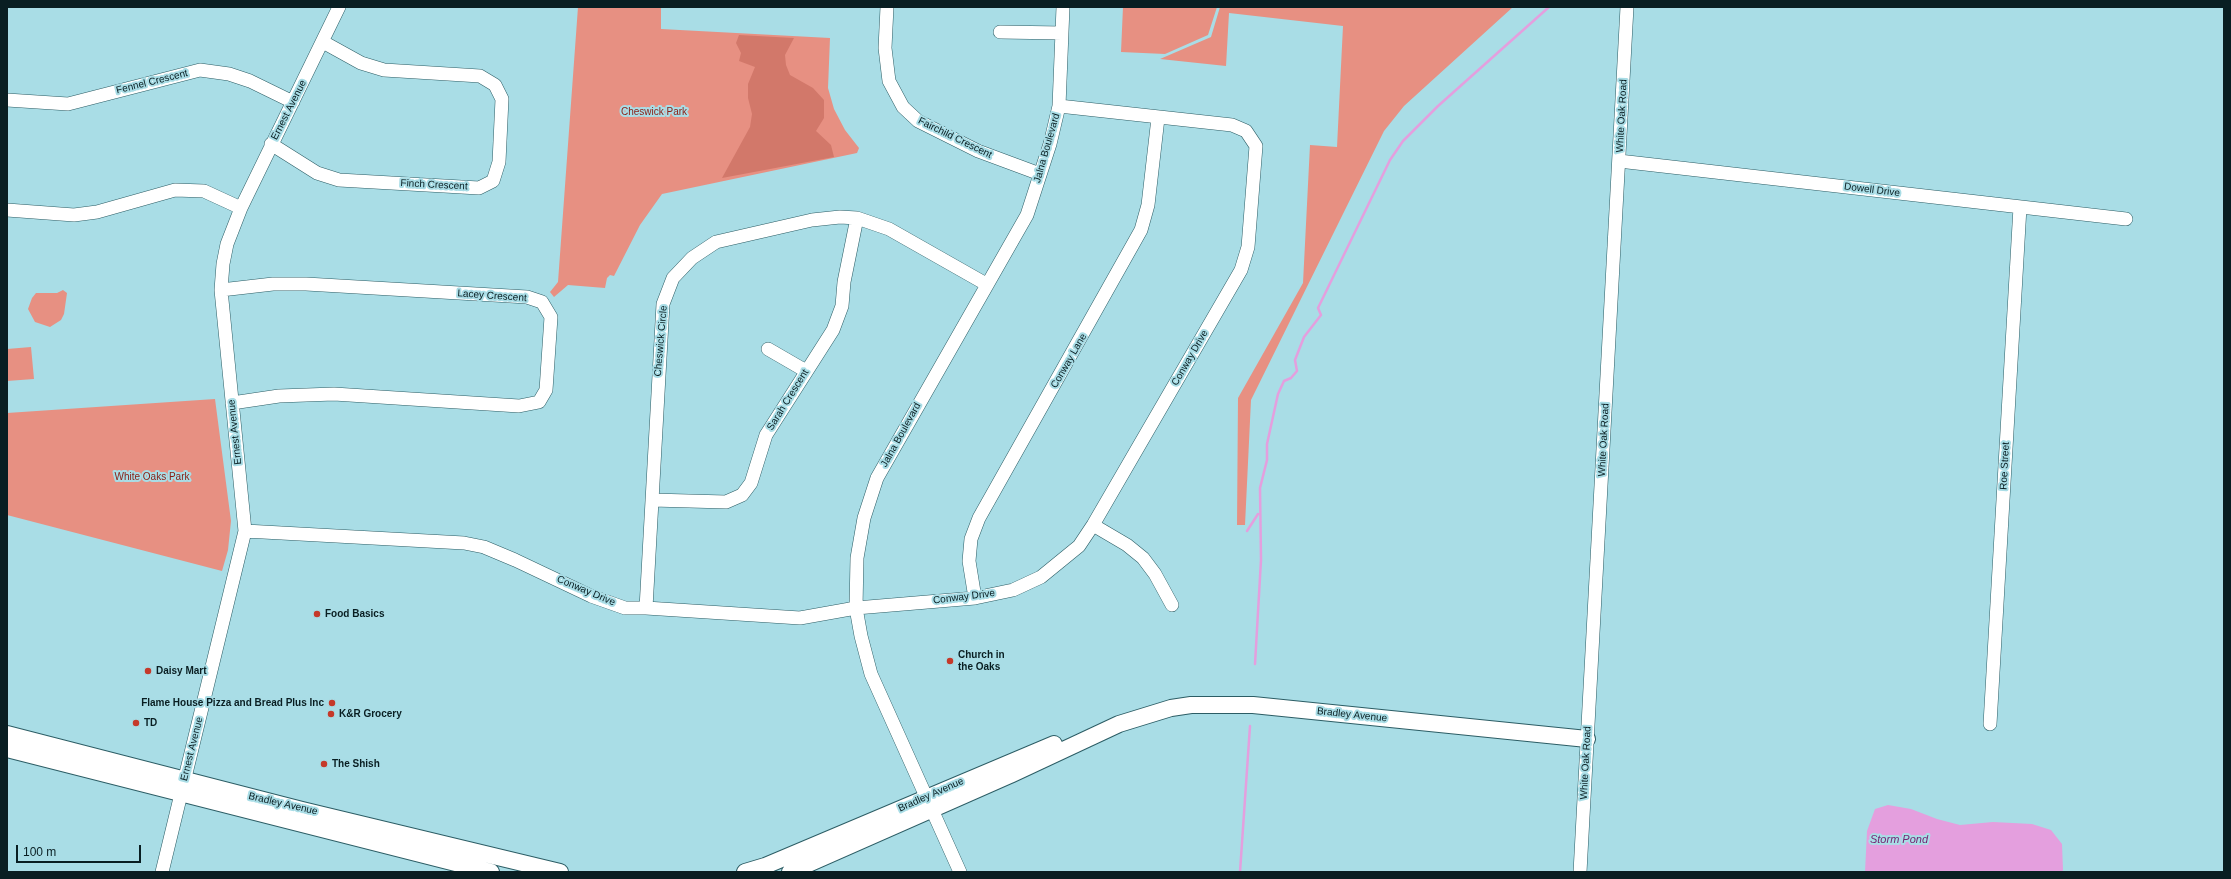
<!DOCTYPE html>
<html>
<head>
<meta charset="utf-8">
<style>
  body { margin:0 }
  #map { position:relative; width:2231px; height:879px; overflow:hidden; background:#a9dde6; font-family:Arial,sans-serif }
  canvas { display:block }
  .frame { position:absolute; inset:0; border:8px solid #091e22; pointer-events:none }
  .scale { position:absolute; left:16px; top:845px; width:125px; height:18px; box-sizing:border-box; border:2px solid #091e22; border-top:0; padding-left:5px; font-size:12px; line-height:14px; white-space:nowrap; color:#091e22; -webkit-text-stroke:3px #a9dde6; paint-order:stroke }
</style>
</head>
<body>
<div id="map">
<canvas width="2231" height="879"></canvas>
<div class="frame"></div>
<div class="scale">100 m</div>
</div>
<script>
const c = document.querySelector('canvas').getContext('2d');
c.lineJoin = 'round';
function fill(path, color) {
  c.fillStyle = color;
  c.fill(path, 'evenodd');
}
function toPath(rows) {
  const path = new Path2D();
  for (const r of rows) {
    path.moveTo(r[0], r[1]);
    for (let i = 2; i < r.length; i += 2) path.lineTo(r[i], r[i + 1]);
  }
  return path;
}
function stroke(path, color, width, dash) {
  c.strokeStyle = color;
  c.lineWidth = width;
  c.lineCap = dash ? 'butt' : 'round';
  c.setLineDash(dash || []);
  c.stroke(path);
}
function label(font, color, halo, rows, align = 'center') {
  c.font = font + ' Arial,sans-serif';
  c.lineWidth = 4;
  c.setLineDash([]);
  c.textBaseline = 'middle';
  c.strokeStyle = halo;
  c.fillStyle = color;
  for (const [text, x, y, turn = 0] of rows) {
    c.save();
    c.translate(x, y);
    c.rotate((+turn || 0) * Math.PI / 180);
    c.textAlign = isNaN(turn) ? turn : align;
    if (halo) c.strokeText(text, 0, 0);
    c.fillText(text, 0, 0);
    c.restore();
  }
}
fill(toPath([
  [578,7,661,7,661,29,830,38,828,88,834,109,845,130,859,148,857,153,662,194,640,225,614,276,610,275,607,278,605,288,568,285,554,297,550,292,558,282],
  [1123,7,1217,7,1208,35,1165,54,1121,52],
  [1220,7,1513,7,1404,106,1384,131,1251,400,1245,525,1237,525,1238,398,1303,283,1310,145,1337,147,1343,26,1229,13,1226,66,1160,59,1211,37],
  [63,290,67,293,64,314,61,320,50,327,35,322,28,309,32,298,36,293,57,293],
  [31,347,34,379,7,381,7,349],
  [215,399,231,521,228,550,222,571,7,515,7,413]
]), '#e79082');
fill(toPath([
  [739,35,794,38,785,55,786,65,790,75,813,88,824,100,824,118,816,131,831,145,834,157,722,178,750,127,752,114,748,98,748,84,755,67,739,61,741,53,736,43]
]), '#d2786a');
fill(toPath([
  [1888,805,1911,809,1937,819,1960,825,1993,822,2032,824,2051,830,2062,844,2063,870,2062,872,1865,872,1867,831,1875,809]
]), '#e49fde');
stroke(toPath([
  [1247,531,1258,514],
  [1255,664,1261,560,1260,488,1267,460,1267,444,1278,394,1284,381,1291,378,1297,371,1295,360,1304,337,1321,315,1318,308,1390,160,1403,141,1438,106,1549,7],
  [1240,872,1250,726]
]), '#e49fde', 2.5);
const minor = toPath([
  [887,7,885,48,889,81,903,107,918,121,978,151,1040,174],
  [1000,32,1062,33],
  [7,100,68,104,200,70,229,74,250,81,293,102],
  [271,144,317,173,339,180,479,188,493,181,499,162,502,99,495,85,480,76,384,70,361,63,323,42],
  [1619,161,2126,219],
  [7,210,74,215,97,212,175,190,204,191,241,208],
  [221,290,273,284,306,284,527,297,542,302,551,317,546,390,539,402,519,406,334,394,279,396,232,403],
  [768,349,806,371],
  [652,500,726,502,742,495,751,483,766,435,833,330,842,306,844,282,857,218],
  [1093,525,1127,545,1143,558,1155,574,1172,605],
  [245,531,464,543,484,547,515,560,591,596,625,608,646,608,800,618,856,608,975,598,1013,590,1041,577,1079,546,1093,525,1241,270,1248,247,1256,146,1246,131,1232,125,1059,106],
  [975,598,969,561,971,539,979,518,1141,230,1148,205,1158,118],
  [646,608,663,304,673,278,692,258,716,242,812,220,840,217,857,218,889,229,986,284],
  [1990,724,2020,207],
  [162,872,245,531,221,290,223,264,227,244,241,208,339,7],
  [960,872,871,674,861,636,856,608,857,558,864,518,877,478,1027,215,1050,144,1059,106,1063,7],
  [1580,872,1627,7]
]);
const major = toPath([
  [7,734,302,810,560,872],
  [7,749,491,872],
  [745,872,765,866,1054,744],
  [790,872,1010,775,1119,724,1171,708,1191,705,1253,705,1587,739]
]);
stroke(minor, '#2c5d65', 14);
stroke(major, '#2c5d65', 18);
stroke(minor, '#fff', 13);
stroke(major, '#fff', 16);
for (const [x, y, r, color] of [
  [317,614,4,"#c5392a"],
  [950,661,4,"#c5392a"],
  [148,671,4,"#c5392a"],
  [332,703,4,"#c5392a"],
  [331,714,4,"#c5392a"],
  [136,723,4,"#c5392a"],
  [324,764,4,"#c5392a"]
]) {
  const dot = new Path2D();
  dot.arc(x, y, r, 0, 2 * Math.PI);
  c.fillStyle = color;
  c.fill(dot);
  stroke(dot, '#a9dde6', 1.5);
}
label('10px', '#091e22', '#a9dde6', [
  ["Fennel Crescent",152,82,-14],
  ["Ernest Avenue",289,110,-63],
  ["White Oak Road",1622,116,-87],
  ["Fairchild Crescent",955,138,26],
  ["Jalna Boulevard",1047,148,-74],
  ["Finch Crescent",434,185,3],
  ["Dowell Drive",1872,190,7],
  ["Lacey Crescent",492,296,4],
  ["Cheswick Circle",661,341,-85],
  ["Conway Drive",1190,358,-60],
  ["Conway Lane",1069,361,-60],
  ["Sarah Crescent",788,400,-58],
  ["Ernest Avenue",235,432,-96],
  ["Jalna Boulevard",901,435,-61],
  ["White Oak Road",1604,440,-87],
  ["Roe Street",2005,466,-87],
  ["Conway Drive",586,591,23],
  ["Conway Drive",964,597,-7],
  ["Bradley Avenue",1352,715,6],
  ["Ernest Avenue",192,749,-76],
  ["White Oak Road",1586,763,-87],
  ["Bradley Avenue",931,795,-24],
  ["Bradley Avenue",283,804,13]
]);
label('10px', '#891c12', '#a9dde6', [
  ["Cheswick Park",654,112],
  ["White Oaks Park",152,477]
]);
label('bold 10px', '#091e22', '#a9dde6', [
  ["Food Basics",325,614],
  ["Church in",958,655],
  ["the Oaks",958,667],
  ["Daisy Mart",156,671],
  ["Flame House Pizza and Bread Plus Inc",324,703,"right"],
  ["K&R Grocery",339,714],
  ["TD",144,723],
  ["The Shish",332,764]
], 'left');
label('italic 11px', '#752572', '#a9dde6', [
  ["Storm Pond",1899,840]
]);
</script>
</body>
</html>
